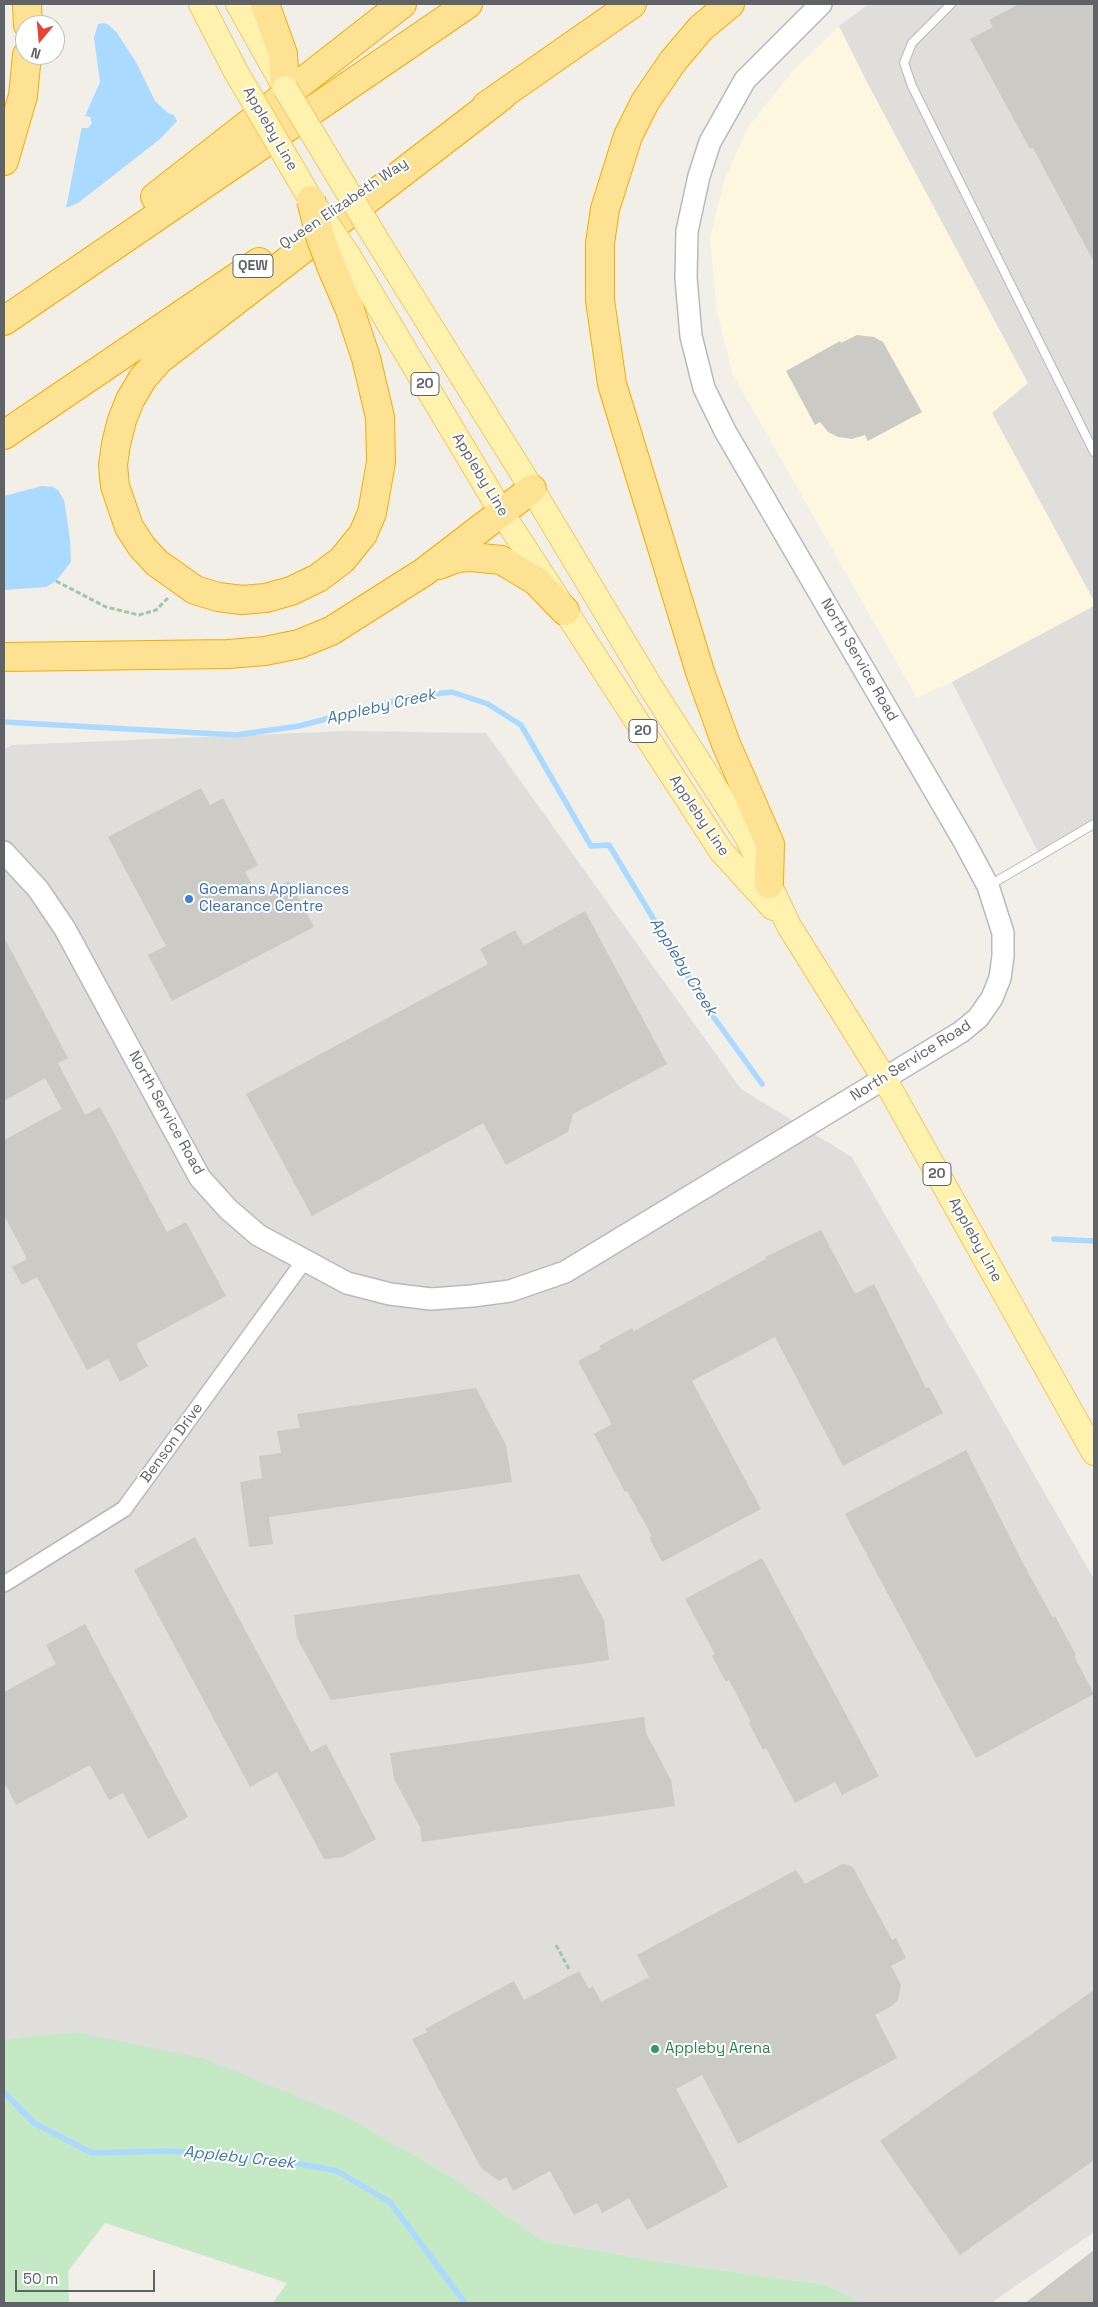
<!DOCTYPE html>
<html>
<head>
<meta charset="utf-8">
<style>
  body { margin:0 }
  #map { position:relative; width:1098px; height:2307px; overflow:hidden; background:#f1efe8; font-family:"Space Grotesk",sans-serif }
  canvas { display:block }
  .frame { position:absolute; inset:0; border:5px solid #5f6368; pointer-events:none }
  .north { position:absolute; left:15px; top:15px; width:50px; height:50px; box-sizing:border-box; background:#fff; border:1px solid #bfc1c3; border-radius:50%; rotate:197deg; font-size:14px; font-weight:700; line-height:20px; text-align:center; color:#5f6368 }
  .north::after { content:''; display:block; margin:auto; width:18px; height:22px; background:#ea4335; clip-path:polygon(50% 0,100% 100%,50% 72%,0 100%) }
  .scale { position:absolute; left:15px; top:2270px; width:140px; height:22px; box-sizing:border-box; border:2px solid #5f6368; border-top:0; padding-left:6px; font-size:15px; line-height:18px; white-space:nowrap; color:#5f6368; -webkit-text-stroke:4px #fff; paint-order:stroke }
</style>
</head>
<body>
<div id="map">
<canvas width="1098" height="2307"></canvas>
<div class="frame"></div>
<div class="north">N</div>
<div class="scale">50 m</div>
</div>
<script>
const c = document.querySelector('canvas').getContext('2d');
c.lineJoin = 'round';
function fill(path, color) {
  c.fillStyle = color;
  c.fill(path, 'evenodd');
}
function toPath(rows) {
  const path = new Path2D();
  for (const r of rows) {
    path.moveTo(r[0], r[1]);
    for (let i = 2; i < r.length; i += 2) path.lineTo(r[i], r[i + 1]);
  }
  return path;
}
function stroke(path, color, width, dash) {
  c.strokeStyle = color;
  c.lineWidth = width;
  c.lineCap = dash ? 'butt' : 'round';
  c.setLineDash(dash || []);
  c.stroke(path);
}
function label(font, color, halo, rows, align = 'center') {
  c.font = font + ' "Space Grotesk",sans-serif';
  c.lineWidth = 4;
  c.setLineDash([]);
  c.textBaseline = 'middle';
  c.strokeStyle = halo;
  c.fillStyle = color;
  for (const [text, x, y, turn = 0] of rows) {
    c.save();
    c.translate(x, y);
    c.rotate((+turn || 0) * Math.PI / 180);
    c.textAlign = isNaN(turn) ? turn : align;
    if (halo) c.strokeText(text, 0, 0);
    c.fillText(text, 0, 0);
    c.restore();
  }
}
fill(toPath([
  [839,26,867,82,1028,383,993,413,1094,601,1094,606,952,682,917,698,733,375,717,312,710,238,724,181,748,127,792,72]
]), '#fef7e0');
fill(toPath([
  [869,4,1094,4,1094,601,992,413,1028,383,867,82,839,26],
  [1094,606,1094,829,1038,852,952,682],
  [347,731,486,733,741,1089,852,1157,1094,1579,1094,2232,991,2303,862,2303,827,2285,650,2260,543,2241,455,2179,348,2117,75,2032,4,2039,4,749,12,745]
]), '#e0deda');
fill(toPath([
  [75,2032,202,2058,348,2117,455,2179,543,2241,650,2260,827,2285,862,2303,273,2303,287,2283,105,2223,68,2271,69,2303,4,2303,4,2039]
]), '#c5e8c5');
fill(toPath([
  [104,23,109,25,117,33,136,62,155,101,168,113,174,115,177,121,160,139,78,203,66,208,81,131,82,128,88,128,92,123,90,117,85,116,100,82,94,38,98,24],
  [42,486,53,487,58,490,64,500,70,539,71,562,56,581,46,587,4,590,4,496]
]), '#aadaff');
stroke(toPath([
  [4,722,236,735,299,726,410,697,452,692,488,704,521,725,591,846,609,845,707,1008,762,1084],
  [1054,1239,1094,1241],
  [4,2092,34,2123,92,2153,167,2151,263,2157,337,2171,390,2202,465,2303]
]), '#aadaff', 5.5);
fill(toPath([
  [1019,4,1094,4,1094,262,1033,148,1030,149,970,39,993,27,989,20],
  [857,335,874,337,883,342,922,412,868,441,865,435,852,439,838,437,828,432,820,422,815,425,786,371,840,341,841,343],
  [201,788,210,805,223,798,258,865,245,872,259,897,289,881,314,927,172,1001,148,955,166,946,108,837],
  [585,911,667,1064,573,1114,568,1132,506,1165,483,1123,312,1216,246,1094,488,964,480,949,515,930,524,945],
  [4,937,68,1058,58,1063,85,1115,100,1107,167,1232,186,1222,226,1296,136,1344,148,1366,120,1382,108,1359,87,1370,37,1277,22,1285,12,1267,27,1259,4,1215,4,1140,62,1109,45,1078,4,1101],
  [821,1230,855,1294,874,1284,926,1388,929,1387,943,1413,843,1466,775,1337,743,1354,692,1381,761,1509,662,1562,649,1537,652,1536,627,1491,625,1492,594,1434,612,1424,578,1361,601,1349,599,1346,632,1328,634,1331,766,1259,765,1257],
  [476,1388,506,1445,512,1482,269,1517,273,1544,249,1547,240,1482,262,1478,259,1456,281,1453,277,1431,300,1428,297,1414],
  [966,1450,1024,1565,1053,1618,1055,1616,1076,1655,1074,1656,1094,1694,976,1758,845,1514],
  [195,1537,311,1752,326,1744,376,1839,343,1857,324,1859,277,1772,250,1787,134,1570],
  [762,1558,879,1776,842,1795,835,1782,795,1803,766,1748,763,1750,749,1723,751,1722,729,1680,726,1682,712,1656,715,1654,685,1599],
  [579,1574,604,1620,609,1660,331,1700,297,1638,294,1615],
  [85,1624,188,1817,148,1839,123,1793,109,1800,90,1765,16,1805,4,1782,4,1692,56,1664,46,1645],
  [644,1717,646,1733,671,1780,675,1806,422,1842,420,1827,394,1779,390,1753],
  [842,1864,849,1865,854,1869,892,1940,896,1938,906,1958,891,1966,901,1985,898,2000,892,2006,875,2015,897,2058,738,2144,702,2075,676,2089,728,2187,647,2230,629,2198,602,2213,597,2203,574,2215,550,2171,513,2191,506,2177,499,2181,481,2168,412,2039,427,2032,425,2029,514,1981,524,2000,579,1971,589,1989,593,1986,601,2002,649,1977,637,1955,796,1870,805,1884],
  [1094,1990,1094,2160,960,2255,880,2141],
  [1094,2250,1094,2303,1025,2303]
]), '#cccac5');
const lane = toPath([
  [951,4,912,43,904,63,912,86,1094,452],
  [990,885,1094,824]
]);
const street = toPath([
  [4,1584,124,1509,304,1261]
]);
const secondary = toPath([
  [4,852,38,889,65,929,200,1178,228,1209,258,1235,347,1283,390,1294,431,1299,472,1296,510,1291,565,1272,961,1032,978,1018,992,998,1000,978,1003,956,1003,933,988,886,965,843,725,431,704,388,691,336,686,278,687,231,699,176,710,142,745,80,821,4]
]);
const primary = toPath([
  [201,4,235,70],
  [238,4,285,88],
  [375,237,532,489,652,689,747,837,789,926,884,1078,1094,1453],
  [348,255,502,513,721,851,773,908]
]);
const highway = toPath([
  [27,4,28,25],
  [265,4,283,54,285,88],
  [730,4,701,28,673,61,645,102,628,136,605,209,600,243,600,300,612,384,701,675,726,744,770,844,769,884],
  [486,106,632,4],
  [4,161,23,96,27,55],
  [155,197,402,4],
  [331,266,350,310,366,358,380,417,381,462,372,513,363,534,342,560,318,578,291,591,266,598,242,600,218,597,195,590,157,563,142,547,129,527,115,486,113,465,116,444,122,420,130,400,143,378,160,359,502,96],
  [4,321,468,4],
  [4,435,259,262],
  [439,565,457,558,471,557,501,560,536,581,565,611],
  [4,657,228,654,265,651,299,644,331,631,424,572,532,489]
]);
stroke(lane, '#b5b8bc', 10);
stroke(street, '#b5b8bc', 18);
stroke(secondary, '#b6babf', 24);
stroke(primary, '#f2c960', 26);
stroke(highway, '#f9ab00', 30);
stroke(toPath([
  [56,581,106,607,139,615,156,610,168,598],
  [556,1945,569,1969]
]), '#9cc7a9', 3, [5, 2.5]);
stroke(lane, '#fff', 8);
stroke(street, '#fff', 15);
stroke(secondary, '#fff', 21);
stroke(primary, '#fff2af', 24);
stroke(highway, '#fde293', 28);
const primaryBridge = toPath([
  [235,70,311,200,348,255],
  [285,88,375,237]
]);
const highwayBridge = toPath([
  [311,200,321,239,331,266]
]);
stroke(primaryBridge, '#f2c960', 26, []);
stroke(highwayBridge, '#f9ab00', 30, []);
stroke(primaryBridge, '#fff2af', 24);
stroke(highwayBridge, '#fde293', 28);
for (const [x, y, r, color] of [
  [189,899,5,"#3f7fe0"],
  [655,2049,5,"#2e9e5b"]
]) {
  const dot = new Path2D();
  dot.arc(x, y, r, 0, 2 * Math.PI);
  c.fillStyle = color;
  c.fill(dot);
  stroke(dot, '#fff', 2);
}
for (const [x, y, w] of [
  [253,266,40],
  [425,384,28],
  [643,731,28],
  [937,1174,28]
]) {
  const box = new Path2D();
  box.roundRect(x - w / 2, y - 11.5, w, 23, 4);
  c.fillStyle = '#fff';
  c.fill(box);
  stroke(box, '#5f6368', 1);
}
label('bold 14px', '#5f6368', null, [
  ["QEW",253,266],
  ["20",425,384],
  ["20",643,731],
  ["20",937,1174]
]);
label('15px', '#5f6368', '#fff', [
  ["Appleby Line",270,129,60],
  ["Queen Elizabeth Way",344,204,-34],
  ["Appleby Line",480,475,59],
  ["North Service Road",859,660,60],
  ["Appleby Line",699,816,56],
  ["North Service Road",911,1061,-32],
  ["North Service Road",166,1113,61],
  ["Appleby Line",975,1240,61],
  ["Benson Drive",172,1443,-54]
]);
label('15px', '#366cbe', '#fff', [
  ["Goemans Appliances",199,890],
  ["Clearance Centre",199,907]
], 'left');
label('15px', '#27864d', '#fff', [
  ["Appleby Arena",665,2049]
], 'left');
label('italic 16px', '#4174aa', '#fff', [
  ["Appleby Creek",381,707,-13],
  ["Appleby Creek",683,967,58],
  ["Appleby Creek",239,2158,6]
]);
</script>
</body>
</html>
